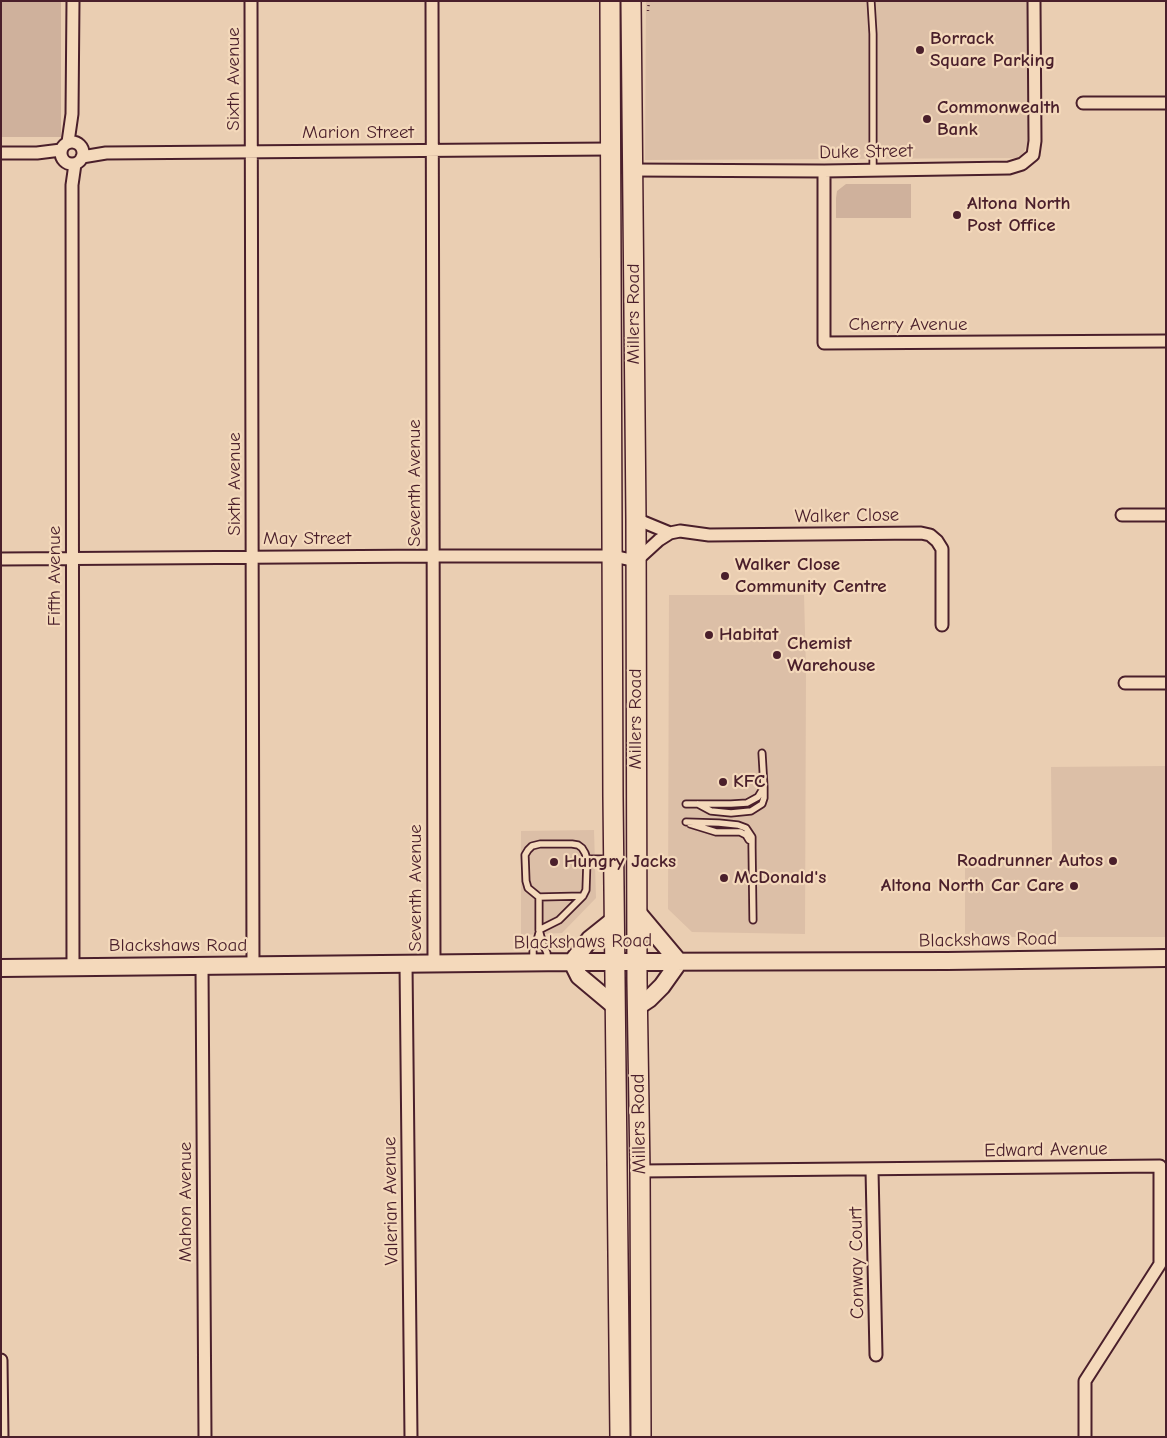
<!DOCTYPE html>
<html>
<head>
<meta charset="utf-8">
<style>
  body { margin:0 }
  #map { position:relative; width:1167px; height:1438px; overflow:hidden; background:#eaceb2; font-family:"Comic Neue",sans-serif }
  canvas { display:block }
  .frame { position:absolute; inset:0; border:2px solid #4a1f2b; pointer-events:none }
</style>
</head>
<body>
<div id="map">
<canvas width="1167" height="1438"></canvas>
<div class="frame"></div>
</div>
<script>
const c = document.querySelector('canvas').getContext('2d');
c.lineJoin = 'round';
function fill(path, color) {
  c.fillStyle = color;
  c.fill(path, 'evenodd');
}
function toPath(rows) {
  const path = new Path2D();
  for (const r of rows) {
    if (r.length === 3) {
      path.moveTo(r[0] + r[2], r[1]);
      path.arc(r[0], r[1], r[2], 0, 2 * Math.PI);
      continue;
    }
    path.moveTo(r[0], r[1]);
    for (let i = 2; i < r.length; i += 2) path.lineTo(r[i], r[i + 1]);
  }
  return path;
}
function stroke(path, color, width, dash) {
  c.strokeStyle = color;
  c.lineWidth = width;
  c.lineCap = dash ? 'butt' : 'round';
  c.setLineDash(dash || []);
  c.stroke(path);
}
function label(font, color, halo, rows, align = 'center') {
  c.font = font + ' "Comic Neue",sans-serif';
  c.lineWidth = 4.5;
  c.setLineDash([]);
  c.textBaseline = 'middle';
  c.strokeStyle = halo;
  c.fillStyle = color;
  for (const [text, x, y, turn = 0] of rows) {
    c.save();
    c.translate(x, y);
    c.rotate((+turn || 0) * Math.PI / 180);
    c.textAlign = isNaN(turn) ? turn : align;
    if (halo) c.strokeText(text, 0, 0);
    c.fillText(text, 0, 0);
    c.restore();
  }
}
fill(toPath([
  [646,1,1027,1,1028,141,1024,152,1018,158,645,160],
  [669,595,804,595,806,670,805,934,692,932,668,909],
  [1166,766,1166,937,965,937,965,856,1052,855,1051,767],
  [594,830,596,898,562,933,521,935,521,831]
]), '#dcbfa7');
fill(toPath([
  [1,1,61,1,61,137,1,137],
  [846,184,911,184,911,218,836,218,836,198,837,191]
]), '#cfb19c');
const lane = toPath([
  [871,1,873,34,873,170],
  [686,804,731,804,747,803,758,797,764,787,762,753],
  [698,804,711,811,731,813,751,811,762,804,764,798,764,787],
  [686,822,719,823,738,825,746,828,752,837,752,847,753,920],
  [690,824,716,832,740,832,746,835,749,840],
  [587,859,612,859],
  [539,897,528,888,526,881,525,855,528,850,532,846,540,844,572,844,578,845,582,848,585,853,587,859,586,890,583,896,559,920,539,930],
  [533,960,533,950,536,944,539,933],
  [547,960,547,953,543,944,539,930,539,897,583,896]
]);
const street = toPath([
  [251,1,253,966],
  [432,1,434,964],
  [1083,103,1166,103],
  [72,153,11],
  [68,142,72,114,73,1],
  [1,153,37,153,61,150],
  [82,157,106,153,610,149],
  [633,170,824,171,1009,168,1022,164,1033,155,1035,141,1034,1],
  [824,171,824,343,1166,341],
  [1122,515,1166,515],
  [636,519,670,533],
  [1,559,433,556,613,556,636,561,659,540,670,533,680,531,709,535,921,533,930,535,937,541,942,549,942,625],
  [1125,683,1166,683],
  [406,964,411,1437],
  [202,966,205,1437],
  [73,967,72,185,75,164],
  [872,1170,876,1355],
  [640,1171,1160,1166,1160,1264,1085,1381,1085,1437],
  [1,1360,2,1437]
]);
const secondary = toPath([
  [637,912,679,962],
  [572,962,579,976,616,1007],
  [572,962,590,939,615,919],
  [1,968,572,962,947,961,1166,958],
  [637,1007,649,999,662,986,679,962]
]);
const primary = toPath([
  [610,1,613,797,620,1437],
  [631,1,636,519,637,981,640,1171,641,1437]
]);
stroke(lane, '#4a1f2b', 9);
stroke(street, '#4a1f2b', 15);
stroke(secondary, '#4a1f2b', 20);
stroke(primary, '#4a1f2b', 22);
stroke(toPath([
  [648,11,649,1]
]), '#4a1f2b', 2.5, [1, 4]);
stroke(lane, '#f4d9bb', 5.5);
stroke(street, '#f4d9bb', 11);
stroke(secondary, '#f4d9bb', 16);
stroke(primary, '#f4d9bb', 19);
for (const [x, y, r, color] of [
  [920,50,5,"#4a1f2b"],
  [927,119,5,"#4a1f2b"],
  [957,215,5,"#4a1f2b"],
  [725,576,5,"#4a1f2b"],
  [709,635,5,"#4a1f2b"],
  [777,655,5,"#4a1f2b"],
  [723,782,5,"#4a1f2b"],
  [1113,861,5,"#4a1f2b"],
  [554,862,5,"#4a1f2b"],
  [724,878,5,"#4a1f2b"],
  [1074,886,5,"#4a1f2b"]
]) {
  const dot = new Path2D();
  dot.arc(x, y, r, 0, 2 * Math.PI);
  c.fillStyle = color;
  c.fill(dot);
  stroke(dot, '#f4d9bb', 2);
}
label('bold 19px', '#4a1f2b', '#f4d9bb', [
  ["Borrack",930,39],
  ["Square Parking",930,61],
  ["Commonwealth",937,108],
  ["Bank",937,130],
  ["Altona North",967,204],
  ["Post Office",967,226],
  ["Walker Close",735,565],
  ["Community Centre",735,587],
  ["Habitat",719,635],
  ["Chemist",787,644],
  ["Warehouse",787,666],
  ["KFC",733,782],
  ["Roadrunner Autos",1103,861,"right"],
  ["Hungry Jacks",564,862],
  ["McDonald's",734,878],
  ["Altona North Car Care",1064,886,"right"]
], 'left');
label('19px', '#4a1f2b', '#f4d9bb', [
  ["Sixth Avenue",234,79,-90],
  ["Marion Street",358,133],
  ["Duke Street",866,152,-1],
  ["Millers Road",634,314,-90],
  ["Cherry Avenue",908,325],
  ["Seventh Avenue",415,483,-90],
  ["Sixth Avenue",235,484,-90],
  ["Walker Close",847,516,-1],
  ["May Street",307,539],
  ["Fifth Avenue",55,576,-90],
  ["Millers Road",636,719,-90],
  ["Seventh Avenue",416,888,-90],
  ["Blackshaws Road",988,940,-1],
  ["Blackshaws Road",583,942,-1],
  ["Blackshaws Road",178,946],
  ["Millers Road",639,1124,-91],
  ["Edward Avenue",1046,1150,-1],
  ["Valerian Avenue",391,1201,-91],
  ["Mahon Avenue",186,1202,-90],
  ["Conway Court",857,1263,-91]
]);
</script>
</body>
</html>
